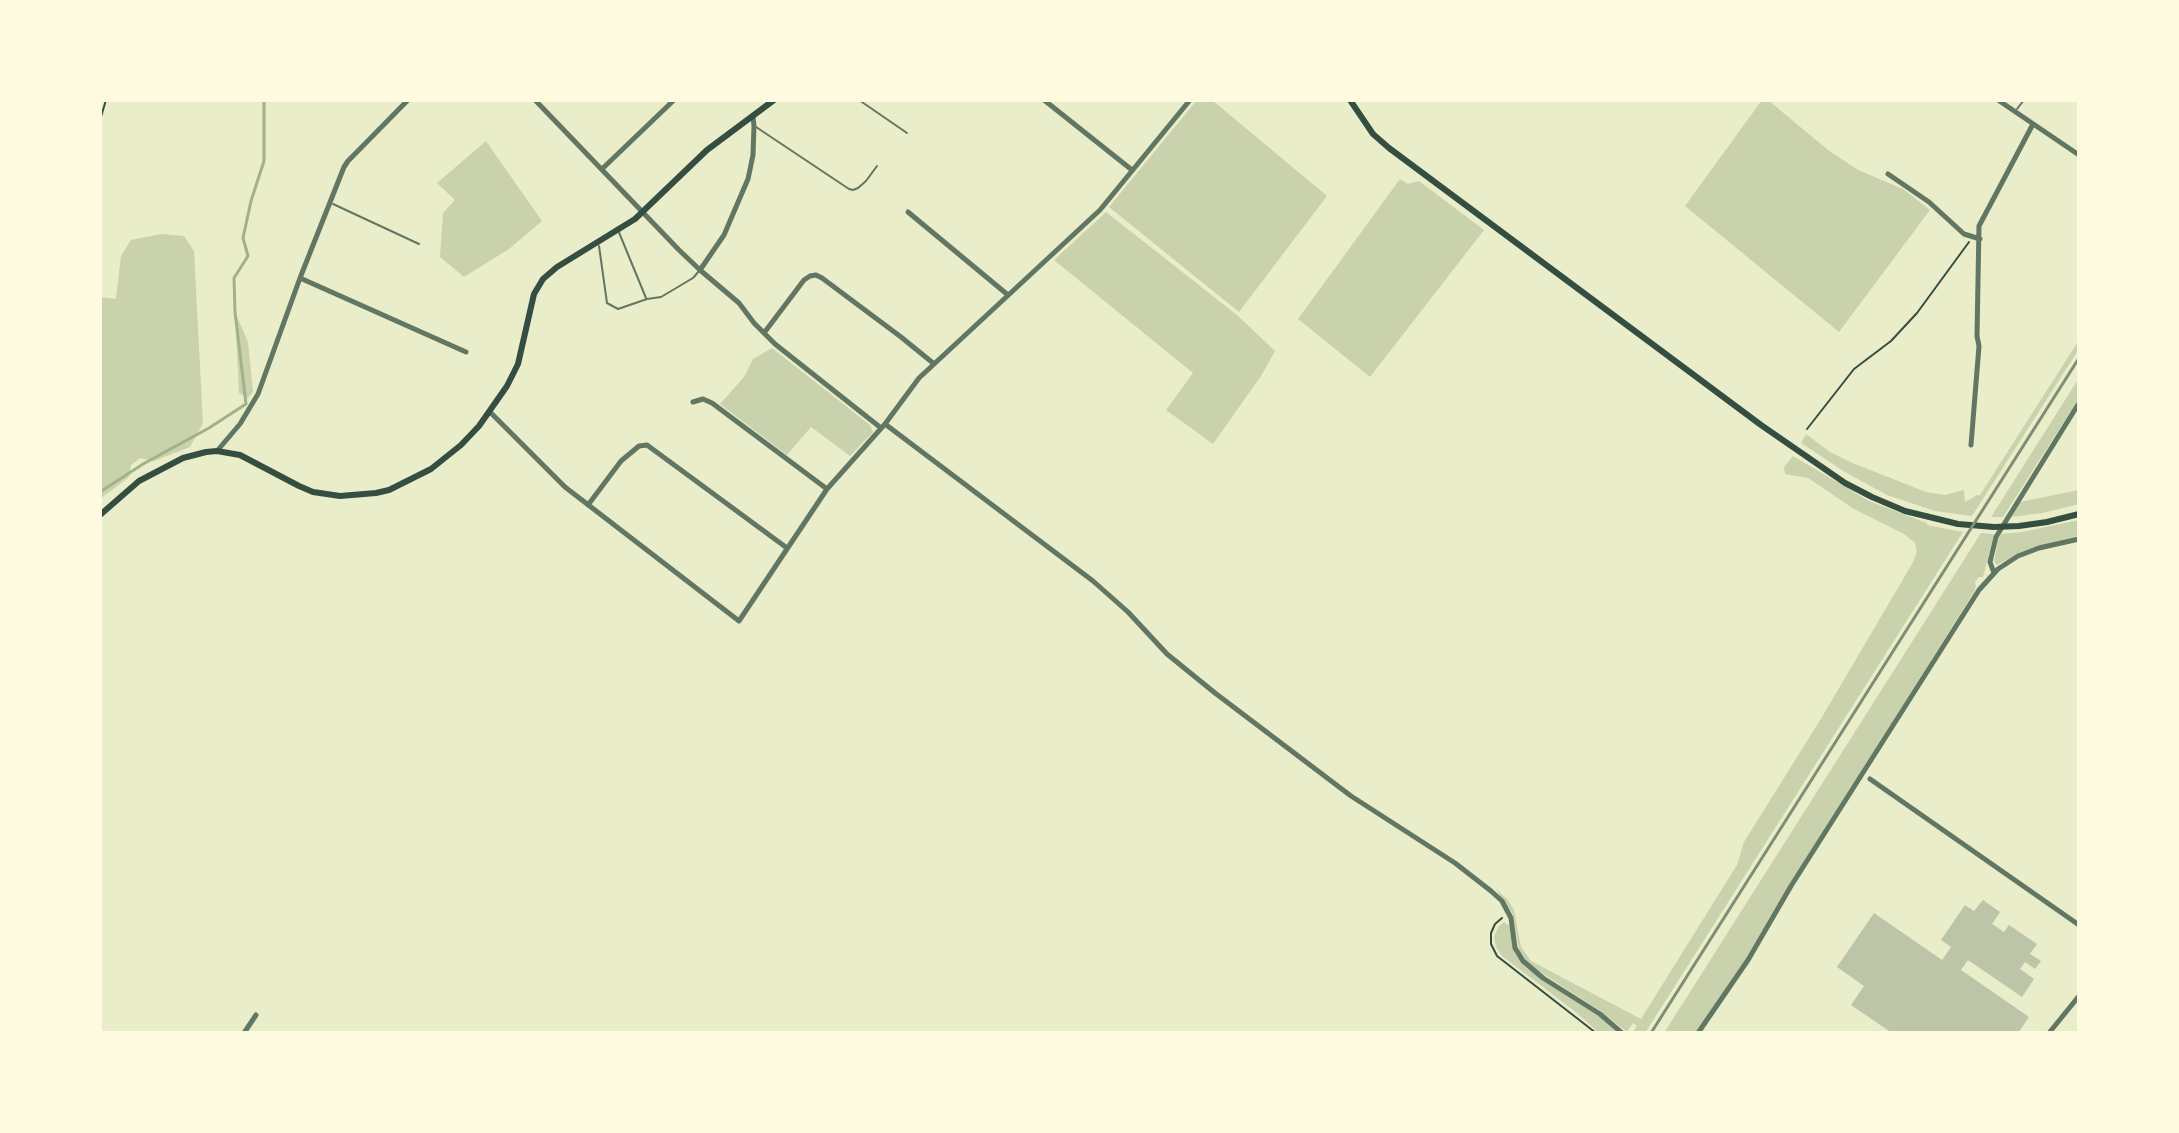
<!DOCTYPE html>
<html>
<head>
<meta charset="utf-8">
<style>
  body { margin:0 }
  #map { position:relative; width:2179px; height:1133px; overflow:hidden; background:#e9edc9; font-family:"Playfair Display",serif }
  canvas { display:block }
  .frame { position:absolute; inset:0; border:102px solid #fefae0; pointer-events:none }
</style>
</head>
<body>
<div id="map">
<canvas width="2179" height="1133"></canvas>
<div class="frame"></div>
</div>
<script>
const c = document.querySelector('canvas').getContext('2d');
c.lineJoin = 'round';
function fill(path, color) {
  c.fillStyle = color;
  c.fill(path, 'evenodd');
}
function toPath(rows) {
  const path = new Path2D();
  for (const r of rows) {
    path.moveTo(r[0], r[1]);
    for (let i = 2; i < r.length; i += 2) path.lineTo(r[i], r[i + 1]);
  }
  return path;
}
function stroke(path, color, width, dash) {
  c.strokeStyle = color;
  c.lineWidth = width;
  c.lineCap = dash ? 'butt' : 'round';
  c.setLineDash(dash || []);
  c.stroke(path);
}
fill(toPath([
  [1197,100,1212,100,1327,196,1239,312,1109,207],
  [1762,100,1768,100,1828,150,1858,170,1903,189,1930,210,1839,332,1685,206],
  [486,141,542,221,509,249,464,277,440,257,443,213,455,200,437,183],
  [1400,179,1408,184,1419,181,1484,230,1370,377,1298,319],
  [1106,212,1237,315,1275,351,1261,376,1213,444,1166,410,1193,373,1054,260],
  [161,234,184,236,194,251,203,423,190,447,154,461,140,458,131,465,129,477,100,499,100,475,102,474,100,451,100,297,116,299,121,256,131,240],
  [235,312,248,342,253,392,248,398,239,393],
  [2079,340,2079,349,1972,516,1935,511,1887,495,1845,472,1801,443,1806,434,1830,452,1850,462,1926,492,1945,495,1964,490,1965,502,1977,495,1980,495],
  [772,348,870,425,873,432,850,456,811,427,787,455,720,404,744,377,753,359],
  [2079,378,2079,398,2003,517,1991,517],
  [1793,456,1869,501,1927,523,1927,525,1963,532,1645,1033,1632,1033,1637,1026,1633,1023,1627,1032,1602,1012,1528,964,1519,951,1513,914,1495,888,1508,900,1514,910,1521,947,1531,961,1641,1019,1737,865,1744,842,1822,717,1912,564,1917,552,1915,543,1904,534,1854,509,1808,478,1785,474,1784,467],
  [2079,490,2079,504,2042,513,2011,517,2020,502],
  [2079,520,2079,536,2023,551,1997,565,1994,562,1998,540,2001,534,2022,532],
  [1981,533,1994,534,1983,577,1979,577,1975,582,1976,586,1974,592,1775,908,1745,960,1695,1033,1664,1033],
  [1504,922,1511,927,1514,952,1525,967,1597,1014,1617,1033,1599,1033,1577,1013,1502,956,1496,947,1494,937,1498,927]
]), '#cad2ad');
stroke(toPath([
  [100,492,143,464,209,428,246,404,235,312,234,278,248,256,243,238,251,201,264,161,264,100]
]), '#a3b18a', 3);
fill(toPath([
  [1983,900,2000,912,1992,924,2004,932,2009,925,2037,944,2030,954,2041,961,2035,969,2025,962,2020,969,2034,979,2022,997,1968,960,1961,970,2029,1017,2018,1033,1892,1033,1851,1005,1864,986,1837,967,1874,913,1942,960,1951,947,1941,940,1965,905,1974,911]
]), '#bcc5a7');
stroke(toPath([
  [100,120,106,100],
  [1807,429,1854,369,1891,341,1917,313,1969,242],
  [1502,918,1495,924,1491,933,1491,944,1497,956,1596,1033]
]), '#344e41', 2);
stroke(toPath([
  [859,100,907,133],
  [2017,109,2024,100],
  [756,127,849,189,853,190,858,188,866,181,877,166],
  [333,204,419,244],
  [618,230,646,298],
  [599,246,607,303,618,309,647,299,661,297,693,278,699,271]
]), '#617663', 2);
stroke(toPath([
  [535,100,679,250,700,270,739,303,754,323,775,344,881,428],
  [1044,100,1132,170],
  [1998,100,2079,155],
  [602,169,674,100],
  [1888,174,1929,202,1964,234,1980,239],
  [908,212,1008,295],
  [700,270,724,235,748,179,753,155,754,126,753,117],
  [300,278,466,352],
  [764,333,804,280,810,276,816,275,822,278,901,337,933,363],
  [693,402,703,399,712,403,827,489],
  [490,412,565,487,739,621,827,489,885,424,919,378,1100,210,1190,100],
  [885,424,1093,581,1128,612,1167,654,1215,693,1351,796,1455,863,1491,891,1502,901,1511,918,1515,948,1523,961,1543,978,1600,1014,1622,1033],
  [1971,445,1979,346,1977,336,1979,226,2033,124],
  [217,451,240,424,258,394,300,278,344,167,348,161,408,100],
  [588,505,621,461,639,446,647,445,787,548],
  [1994,573,1990,562,1996,537,2079,403],
  [1870,779,2079,925],
  [244,1033,256,1015],
  [1698,1033,1748,960,1791,886,1979,590,1998,569,2018,556,2039,548,2079,539],
  [2049,1033,2079,996]
]), '#617663', 5);
stroke(toPath([
  [1350,100,1373,134,1389,148,1761,425,1845,483,1872,497,1905,511,1958,524,1994,527,2019,526,2047,522,2079,514],
  [100,515,139,481,183,458,206,452,217,451,240,455,299,486,313,492,340,496,376,493,389,490,431,469,461,445,479,426,507,386,518,364,534,294,543,279,557,267,635,219,707,150,774,100]
]), '#344e41', 6);
stroke(toPath([
  [1651,1033,2079,358]
]), '#7c8e77', 3);
</script>
</body>
</html>
